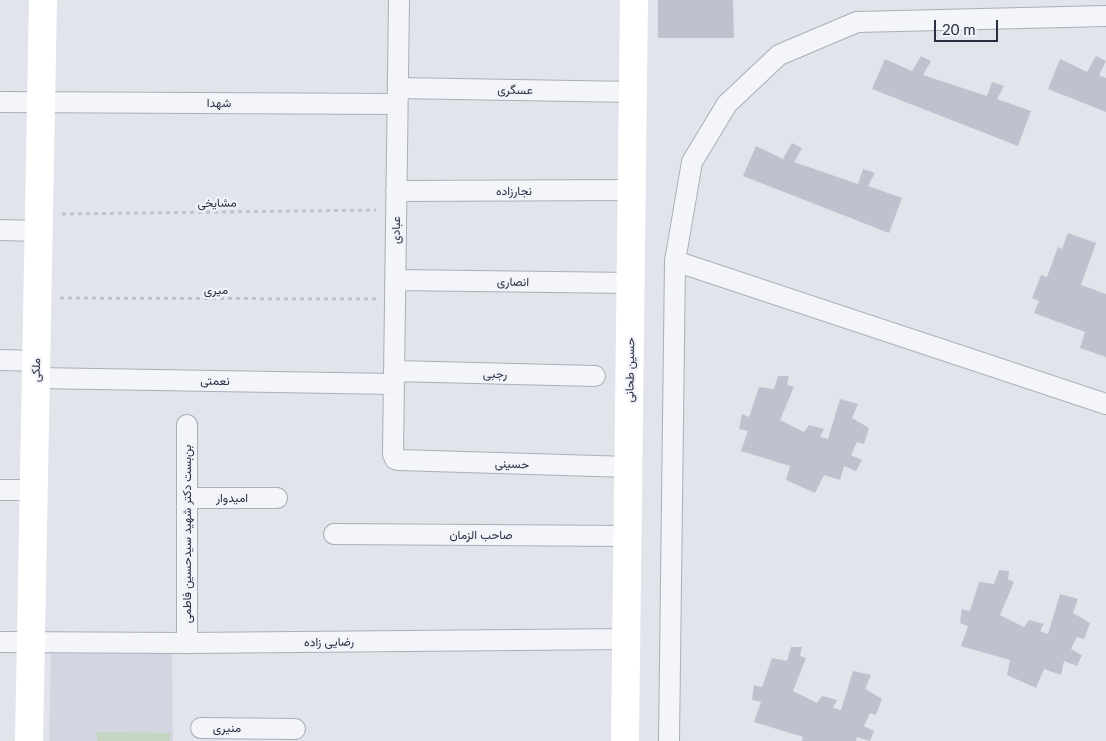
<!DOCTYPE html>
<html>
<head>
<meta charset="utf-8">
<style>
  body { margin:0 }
  #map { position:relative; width:1106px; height:741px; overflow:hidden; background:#e1e4eb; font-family:Lato,sans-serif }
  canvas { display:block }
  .scale { position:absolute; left:934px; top:20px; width:64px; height:22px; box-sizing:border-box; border:2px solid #282f43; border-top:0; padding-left:6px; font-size:15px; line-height:18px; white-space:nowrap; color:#282f43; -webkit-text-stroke:4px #f1f3f8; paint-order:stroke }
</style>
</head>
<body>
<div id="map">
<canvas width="1106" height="741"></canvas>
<div class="scale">20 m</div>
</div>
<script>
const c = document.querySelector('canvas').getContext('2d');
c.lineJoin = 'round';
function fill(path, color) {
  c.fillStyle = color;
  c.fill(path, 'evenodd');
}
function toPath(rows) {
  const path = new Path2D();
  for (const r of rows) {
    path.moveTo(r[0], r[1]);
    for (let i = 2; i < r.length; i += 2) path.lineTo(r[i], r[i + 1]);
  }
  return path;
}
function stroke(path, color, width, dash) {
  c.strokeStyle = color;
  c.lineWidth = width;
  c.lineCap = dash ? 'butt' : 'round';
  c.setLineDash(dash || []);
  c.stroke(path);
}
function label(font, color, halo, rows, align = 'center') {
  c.font = font + ' Lato,Vazirmatn,sans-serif';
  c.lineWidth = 4.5;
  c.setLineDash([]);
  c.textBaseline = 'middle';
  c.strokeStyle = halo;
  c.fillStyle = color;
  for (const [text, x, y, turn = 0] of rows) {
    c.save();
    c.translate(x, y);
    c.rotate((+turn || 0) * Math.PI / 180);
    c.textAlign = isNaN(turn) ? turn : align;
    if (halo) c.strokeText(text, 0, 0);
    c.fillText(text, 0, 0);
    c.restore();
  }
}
fill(toPath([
  [51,651,172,651,173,741,49,741]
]), '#d3d6e0');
fill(toPath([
  [97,732,170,733,170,741,97,741]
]), '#c5d5c2');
fill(toPath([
  [658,0,733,0,734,38,658,38],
  [921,56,931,61,923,75,987,96,992,82,1004,86,997,99,1031,111,1018,146,872,89,885,59,912,71],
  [1096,56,1106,61,1099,75,1106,78,1106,112,1048,89,1060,59,1087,72],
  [792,143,802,148,794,162,858,184,863,169,875,173,868,186,902,198,889,233,743,176,756,146,783,159],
  [1068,233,1096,243,1081,285,1106,294,1106,357,1080,348,1085,332,1034,313,1039,301,1032,298,1041,275,1047,277,1058,247,1062,249],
  [778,376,789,376,787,385,794,387,780,420,804,432,809,425,824,429,820,437,828,439,840,399,858,404,852,418,869,428,864,444,857,442,851,455,862,460,856,471,844,466,840,480,824,475,815,493,786,480,790,466,741,451,748,431,739,429,742,414,749,417,759,387,774,389],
  [999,570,1009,571,1008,579,1014,582,1000,615,1024,627,1029,620,1044,624,1040,631,1048,634,1060,594,1078,599,1073,613,1090,623,1084,639,1077,637,1071,649,1082,655,1077,666,1064,661,1061,675,1044,669,1036,688,1007,675,1010,660,961,646,968,626,960,623,962,609,970,611,979,582,994,584],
  [791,647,802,647,800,656,806,658,793,691,817,703,822,696,837,700,833,708,841,710,853,671,871,675,865,689,882,699,876,715,870,713,864,726,874,731,870,741,857,737,856,741,802,741,803,737,754,722,761,702,752,700,754,685,762,687,772,658,787,661]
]), '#bec2ce');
const street = toPath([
  [399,0,393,454,395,459,399,460,629,467],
  [398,88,633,92],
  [0,102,397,104],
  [396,191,632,190],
  [0,230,39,231],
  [675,261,1106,404],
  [395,280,631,283],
  [0,360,36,361],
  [394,371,595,376],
  [36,378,394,384],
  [187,425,187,643],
  [0,490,34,490],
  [187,498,277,498],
  [334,534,628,536],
  [0,642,187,643,627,639],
  [201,728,295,729],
  [669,741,675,261,692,162,727,104,779,55,857,22,1106,16]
]);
stroke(street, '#aaaeb9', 22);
stroke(toPath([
  [62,214,376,210],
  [60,298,377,299]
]), '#bfc2ca', 3, [4, 4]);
stroke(street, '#f4f5f9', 20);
stroke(toPath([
  [29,741,43,0],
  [625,741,634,0]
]), '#fff', 28);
label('12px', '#282f43', '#f1f3f8', [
  ["عسگری",515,90,1],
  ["شهدا",219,103],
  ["نجارزاده",514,191],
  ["مشایخی",217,203,-1],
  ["عبادی",396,230,-89],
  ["انصاری",513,282,1],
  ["میری",216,290],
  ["ملکی",36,370,-89],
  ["حسین طحانی",630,370,-89],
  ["رجبی",495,374,1],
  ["نعمتی",215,381,1],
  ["حسینی",512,464,2],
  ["امیدوار",232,498],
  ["بن‌بست دکتر شهید سیدحسین فاطمی",187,534,-90],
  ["صاحب الزمان",481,535],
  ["رضایی زاده",329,642,-1],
  ["منیری",227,728]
]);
</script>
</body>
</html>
